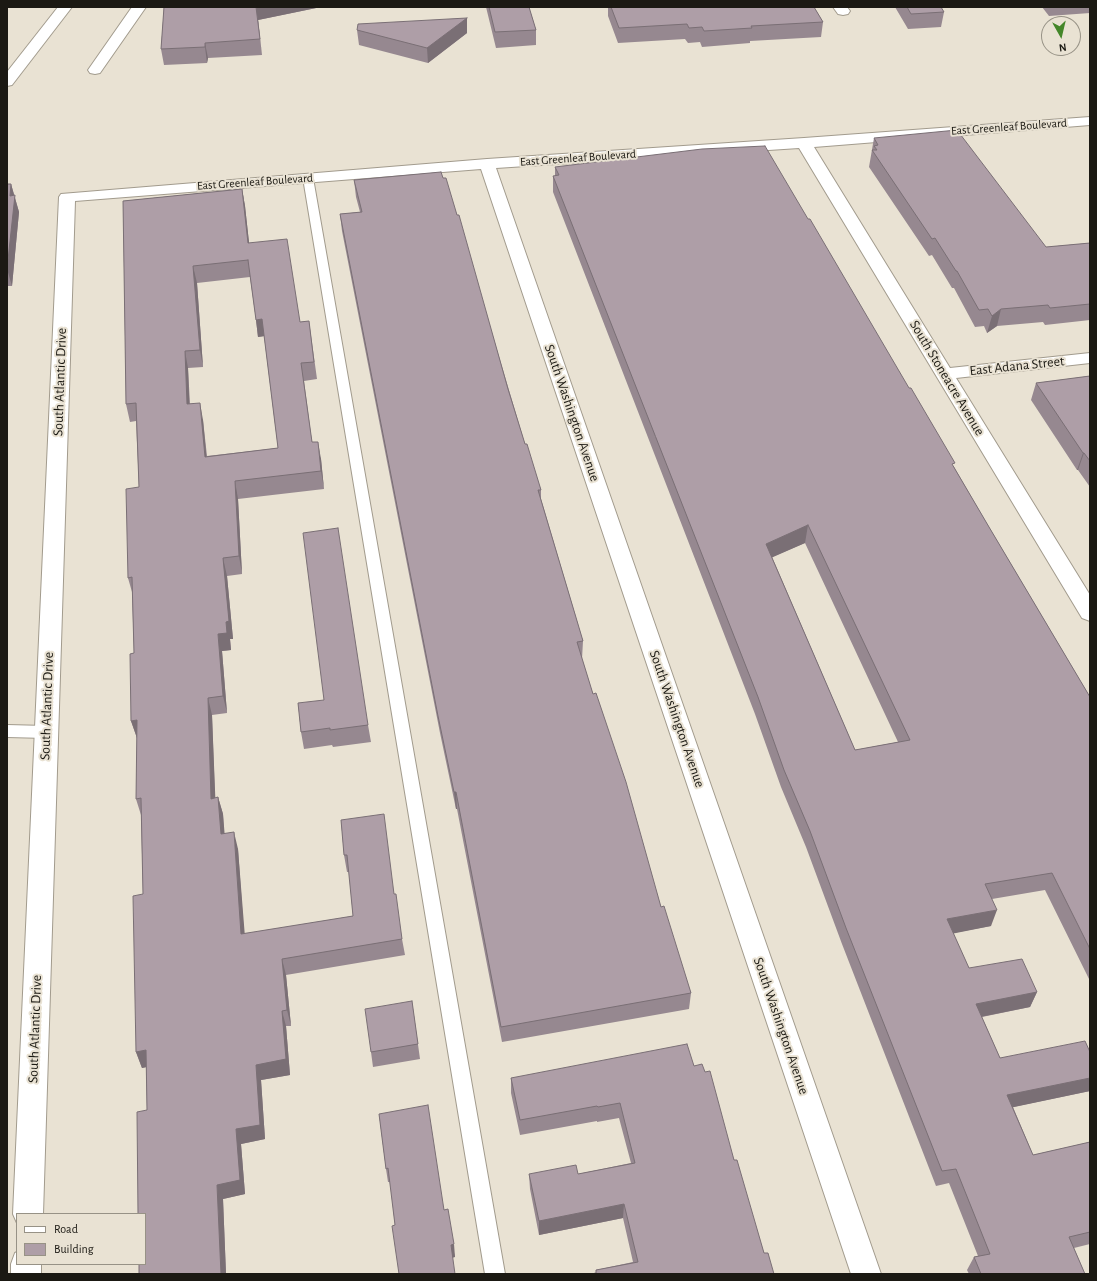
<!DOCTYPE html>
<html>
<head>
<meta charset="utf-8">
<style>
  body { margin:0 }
  #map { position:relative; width:1097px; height:1281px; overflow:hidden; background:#e9e2d3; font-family:"Alegreya Sans",sans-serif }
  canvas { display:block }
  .frame { position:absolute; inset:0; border:8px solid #1b1913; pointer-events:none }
  .legend { position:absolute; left:16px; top:1213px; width:130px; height:52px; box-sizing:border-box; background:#e9e2d3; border:1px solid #979286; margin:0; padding:5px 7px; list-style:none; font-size:12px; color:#1b1913 }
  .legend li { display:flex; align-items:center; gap:8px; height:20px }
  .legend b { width:20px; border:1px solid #979286 }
  .north { position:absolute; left:1041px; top:16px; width:40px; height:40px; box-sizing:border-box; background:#e9e2d3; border:1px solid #979286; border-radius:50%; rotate:172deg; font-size:11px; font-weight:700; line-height:16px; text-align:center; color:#1b1913 }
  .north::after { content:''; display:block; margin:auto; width:14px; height:18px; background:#448629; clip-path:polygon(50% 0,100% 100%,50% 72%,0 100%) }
</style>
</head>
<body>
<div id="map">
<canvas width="1097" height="1281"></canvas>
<div class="frame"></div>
<ul class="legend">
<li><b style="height:5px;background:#fff"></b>Road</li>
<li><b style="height:11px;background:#ae9ea7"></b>Building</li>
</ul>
<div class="north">N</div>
</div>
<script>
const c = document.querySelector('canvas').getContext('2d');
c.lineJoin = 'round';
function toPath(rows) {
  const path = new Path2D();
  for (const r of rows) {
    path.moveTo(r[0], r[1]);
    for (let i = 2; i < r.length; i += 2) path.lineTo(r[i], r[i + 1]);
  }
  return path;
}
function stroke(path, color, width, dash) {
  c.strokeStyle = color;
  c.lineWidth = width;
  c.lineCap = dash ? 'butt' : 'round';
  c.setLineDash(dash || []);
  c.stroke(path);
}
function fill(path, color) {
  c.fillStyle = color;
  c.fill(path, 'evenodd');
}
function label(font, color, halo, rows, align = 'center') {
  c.font = font + ' "Alegreya Sans",sans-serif';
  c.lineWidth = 4;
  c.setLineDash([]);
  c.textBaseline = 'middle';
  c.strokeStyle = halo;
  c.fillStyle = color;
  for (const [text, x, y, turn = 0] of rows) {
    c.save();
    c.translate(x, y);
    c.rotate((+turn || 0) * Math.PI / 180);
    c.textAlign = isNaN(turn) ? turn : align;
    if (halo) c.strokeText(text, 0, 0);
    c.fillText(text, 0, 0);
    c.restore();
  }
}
const lane = toPath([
  [308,175,313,178,505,1274,485,1274,303,178,308,175],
  [7,725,46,726,51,728,53,732,51,736,46,738,7,737,7,725]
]);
const street = toPath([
  [132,7,146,7,100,73,95,74,90,73,88,70,132,7],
  [833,7,847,7,850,11,848,14,843,15,838,14,833,7],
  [1090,117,1090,125,814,147,950,368,1090,353,1090,363,956,378,1090,595,1090,621,1082,618,799,148,496,168,881,1274,851,1274,481,169,75,201,43,1214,17,1214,17,1223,13,1214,59,197,61,194,487,159,804,138,1090,117],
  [17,1252,17,1264,41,1264,41,1274,11,1274,11,1264,15,1253,17,1252]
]);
const highway = toPath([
  [58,7,72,7,12,85,7,86,7,72,58,7]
]);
stroke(lane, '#a29b8d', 2);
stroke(street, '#a29b8d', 2);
stroke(highway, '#a29b8d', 2);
fill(lane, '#fff');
fill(street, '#fff');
fill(highway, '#fff');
fill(toPath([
  [164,7,321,7,258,20,262,55,208,58,207,63,164,65,161,49],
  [486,7,529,7,536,30,536,45,496,48],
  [608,7,814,7,823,22,821,37,750,41,750,43,702,47,700,42,688,43,685,39,618,43,608,16],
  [895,7,941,7,944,12,941,27,908,29],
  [1042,7,1090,7,1090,13,1049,16],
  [467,18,467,33,428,63,359,45,357,30],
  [874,138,1046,247,1090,243,1090,320,1045,325,1043,322,997,326,987,333,984,326,975,327,954,288,952,288,932,255,929,256,869,167],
  [555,167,954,467,989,527,1090,697,1090,981,1045,890,992,899,991,926,953,933,969,968,1037,992,1030,1007,982,1017,1000,1058,1090,1052,1090,1091,1013,1107,1033,1155,1090,1142,1090,1244,1074,1248,1085,1274,969,1274,967,1270,974,1257,978,1256,949,1183,936,1186,842,944,806,847,781,787,755,714,553,192,553,176,555,176],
  [805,543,898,742,855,750,772,557],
  [443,178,457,215,525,444,541,490,541,499,583,641,582,659,593,694,661,907,691,993,689,1009,502,1042,457,809,456,809,440,733,342,231,340,214,360,212,356,197,354,180],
  [7,184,11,184,19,212,12,286,8,286,7,297],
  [242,189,245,206,249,243,300,322,309,321,317,379,304,381,312,442,321,459,324,489,238,499,242,574,227,576,233,639,230,639,231,650,222,651,227,713,212,715,215,798,218,797,223,814,224,833,238,849,244,934,353,916,349,872,347,872,344,855,341,820,394,894,402,939,405,955,286,975,291,1026,286,1026,290,1075,261,1080,265,1139,241,1144,245,1194,223,1199,226,1274,139,1274,147,1110,146,1067,142,1068,136,1052,143,894,141,815,136,799,137,738,131,721,134,653,132,592,128,578,139,487,136,421,130,422,126,404,123,201],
  [250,277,256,320,258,337,264,336,278,448,207,456,203,420,190,404,188,368,203,367,197,283],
  [1090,376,1090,487,1078,470,1077,470,1031,400,1036,383],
  [298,703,368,725,371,742,333,747,332,745,304,749,301,732],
  [412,1001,420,1059,373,1067,371,1052],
  [694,1066,734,1160,764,1253,596,1273,596,1270,633,1262,623,1218,539,1235,530,1189,529,1174,578,1174,631,1163,619,1118,597,1122,597,1121,520,1135,511,1093,511,1078],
  [379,1114,444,1210,455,1257,395,1225,390,1182,388,1182,386,1169]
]), '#968890');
fill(toPath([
  [256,7,321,7,258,20,262,55],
  [467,18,467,33,428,63,427,48],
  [205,43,208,58,207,63,205,47],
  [11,184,19,212,12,286,7,269,10,196],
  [242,189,245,206,251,260,248,243],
  [193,266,197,283,203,367,200,350],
  [7,282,8,286,7,297],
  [1001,309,997,326,987,333,992,316],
  [262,319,265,336,258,337,256,320],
  [185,351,188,368,190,422,187,404],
  [200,403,203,420,208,474,205,457],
  [318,442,321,459,324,489,321,471],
  [1083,453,1084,453,1078,470,1077,470],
  [235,481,238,499,242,574,239,556],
  [808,525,805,543,764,561,766,544],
  [223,558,227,576,233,639,230,639,231,650,222,651,227,713,223,696,218,634,226,622],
  [208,698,212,715,216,815,211,799],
  [137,720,143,737,137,738,131,721],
  [454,792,456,792,457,809,456,809],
  [218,797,223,814,226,851,221,834],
  [234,832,238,849,246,950,241,934],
  [997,910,991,926,941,936,947,919],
  [282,959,286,975,291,1026,287,1010],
  [1037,992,1030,1007,970,1019,976,1004],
  [282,1011,286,1026,290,1075,261,1080,265,1139,241,1144,245,1194,223,1199,226,1274,221,1274,217,1185,236,1129,256,1065],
  [146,1050,152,1066,142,1068,136,1052],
  [1090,1078,1090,1091,1000,1110,1007,1095],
  [624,1204,623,1218,539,1235,539,1221],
  [454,1244,455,1257,452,1258,451,1245]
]), '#7a6f75');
const building = toPath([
  [164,7,256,7,260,39,205,43,205,47,161,49,164,7],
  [489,7,529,7,536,30,495,32,489,7],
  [611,7,814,7,823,22,751,26,752,28,704,31,702,27,689,28,687,24,619,28,611,7],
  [907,7,941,7,944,12,911,14,907,7],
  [467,18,427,48,357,30,358,24,467,18],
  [957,130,1046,247,1090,243,1090,304,1050,308,1048,305,1001,309,992,316,988,309,979,310,957,271,956,271,935,238,932,239,872,150,877,150,874,146,878,145,874,138,957,130],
  [765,146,808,219,810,219,909,388,911,388,955,463,952,464,989,527,1090,697,1090,949,1052,873,985,884,997,910,947,919,969,968,1022,959,1037,992,976,1004,1000,1058,1085,1041,1090,1052,1090,1078,1007,1095,1033,1155,1090,1142,1090,1232,1069,1237,1085,1274,981,1274,974,1257,990,1254,956,1169,942,1171,846,928,810,831,784,770,758,697,553,176,559,175,555,167,702,149,765,146],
  [808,525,910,740,855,750,766,544,808,525],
  [441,172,443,178,446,178,457,215,459,215,508,389,525,444,527,444,541,490,538,490,583,641,577,642,593,694,596,693,626,782,661,907,664,906,691,993,501,1027,456,792,454,792,438,716,340,214,362,212,354,180,441,172],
  [7,184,11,184,10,196,15,195,7,269,7,184],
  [242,189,248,243,287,239,300,322,309,321,314,362,301,363,312,442,318,442,321,471,235,481,239,556,223,558,229,621,226,622,227,633,218,634,223,696,208,698,211,799,218,797,221,834,234,832,241,934,353,916,347,855,344,855,341,820,384,814,394,894,396,894,402,939,282,959,287,1010,282,1011,286,1059,256,1065,260,1125,236,1129,240,1180,217,1185,221,1274,139,1274,139,1264,145,1264,145,1214,138,1214,137,1112,147,1110,146,1050,136,1052,133,896,143,894,141,798,136,799,137,720,131,721,130,654,134,653,132,577,128,578,126,489,139,487,136,403,126,404,123,201,242,189],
  [248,260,256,320,262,319,278,448,205,457,200,403,187,404,185,351,200,350,193,266,248,260],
  [1090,376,1090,461,1084,453,1083,453,1036,383,1090,376],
  [338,528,368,725,330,730,330,728,301,732,298,703,324,700,303,533,338,528],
  [412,1001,418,1044,371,1052,365,1009,412,1001],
  [687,1044,694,1066,702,1064,705,1072,710,1071,734,1160,737,1160,764,1253,768,1253,774,1274,591,1274,596,1273,596,1270,638,1262,624,1204,539,1221,529,1174,576,1165,578,1174,635,1163,620,1103,598,1107,597,1106,520,1120,511,1078,687,1044],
  [428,1105,444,1210,448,1209,454,1244,451,1245,455,1274,399,1274,392,1226,395,1225,388,1168,386,1169,379,1114,428,1105]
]);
fill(building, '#ae9ea7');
stroke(building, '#7a6f75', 1);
label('12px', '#1b1913', '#e9e2d3', [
  ["East Greenleaf Boulevard",1009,127,-4],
  ["East Greenleaf Boulevard",578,158,-4],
  ["East Greenleaf Boulevard",255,182,-4]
]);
label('14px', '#1b1913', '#e9e2d3', [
  ["East Adana Street",1017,366,-6],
  ["South Stoneacre Avenue",947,378,59],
  ["South Atlantic Drive",60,382,-88],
  ["South Washington Avenue",572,413,71],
  ["South Atlantic Drive",47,706,-88],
  ["South Washington Avenue",677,719,71],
  ["South Washington Avenue",781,1026,71],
  ["South Atlantic Drive",35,1029,-88]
]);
</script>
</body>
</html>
